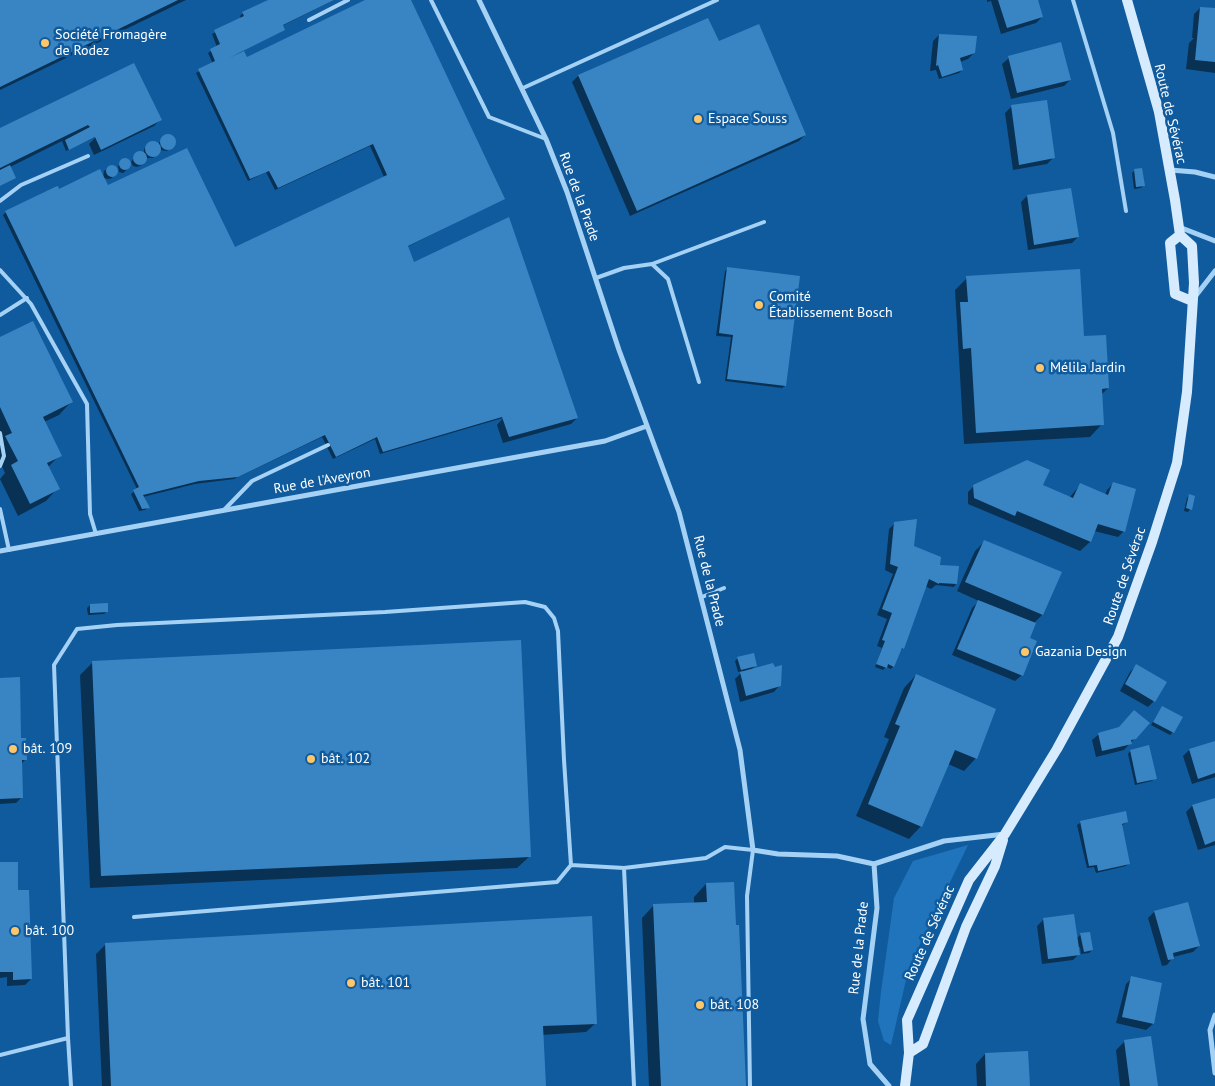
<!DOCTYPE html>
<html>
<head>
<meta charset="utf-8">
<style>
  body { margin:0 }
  canvas { display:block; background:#105b9d }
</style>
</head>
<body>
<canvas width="1215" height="1086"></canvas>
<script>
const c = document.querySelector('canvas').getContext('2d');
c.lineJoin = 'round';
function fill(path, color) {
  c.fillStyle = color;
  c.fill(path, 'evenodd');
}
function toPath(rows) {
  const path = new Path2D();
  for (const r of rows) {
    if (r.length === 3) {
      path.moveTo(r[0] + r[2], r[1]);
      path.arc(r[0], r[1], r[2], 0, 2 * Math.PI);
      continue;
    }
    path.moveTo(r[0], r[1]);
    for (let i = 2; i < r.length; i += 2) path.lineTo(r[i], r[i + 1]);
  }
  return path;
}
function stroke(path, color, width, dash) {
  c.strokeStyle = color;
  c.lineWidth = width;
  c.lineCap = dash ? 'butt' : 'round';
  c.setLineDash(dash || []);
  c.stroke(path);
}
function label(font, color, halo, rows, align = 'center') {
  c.font = font + ' "PT Sans",sans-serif';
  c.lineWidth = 5;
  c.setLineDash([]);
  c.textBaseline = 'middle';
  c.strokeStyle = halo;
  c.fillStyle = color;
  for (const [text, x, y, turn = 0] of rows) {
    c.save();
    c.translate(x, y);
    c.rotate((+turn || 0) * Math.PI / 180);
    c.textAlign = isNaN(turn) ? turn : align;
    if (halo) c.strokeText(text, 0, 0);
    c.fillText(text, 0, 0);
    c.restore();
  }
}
fill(toPath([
  [968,845,909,967,891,1045,884,1041,878,1021,881,992,894,898,913,861]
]), '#1f74bb');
fill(toPath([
  [0,0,186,0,0,90],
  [267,0,334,0,282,26,283,30,280,32,243,51,247,58,368,0,409,0,503,199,407,247,414,264,577,418,571,424,503,443,497,425,503,418,380,454,375,439,333,459,322,437,234,479,195,484,143,497,148,507,145,510,139,511,131,494,137,489,3,215,6,212,59,190,103,178,104,171,108,168,115,167,116,170,112,178,109,179,103,178,107,187,234,249,384,177,370,146,275,190,266,172,248,181,196,73,213,64,208,53,217,47,212,34,241,19,240,16,243,13,268,1],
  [987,0,1037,0,1042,17,1036,23,1001,34,991,1,987,2],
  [1200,8,1215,10,1215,73,1186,69,1189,43,1194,38,1192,38,1194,14],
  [708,19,718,43,805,135,799,141,630,216,572,82,578,76],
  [939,35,974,53,968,59,960,62,962,70,959,73,939,79,936,70,930,71,933,41],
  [1009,58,1070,80,1064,86,1011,99,1002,64],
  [1011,107,1053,158,1047,164,1013,170,1005,113],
  [160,120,154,126,94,155,89,144,96,137,66,151,62,141,10,167,15,178,0,186,0,129],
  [170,136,174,142,167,151,160,150,153,158,147,158,145,155,145,162,142,165,137,167,133,166,131,162,136,155,139,153,144,155,144,149,150,144,157,145,164,137],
  [124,160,128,160,130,163,129,168,123,173,119,172,118,166],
  [1135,170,1143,186,1141,188,1134,189,1132,173],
  [1027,196,1078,237,1072,243,1028,250,1021,202],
  [728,268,785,386,782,388,725,381,731,337,716,336,725,271],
  [967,278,1083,338,1108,388,1101,395,1102,424,1090,437,964,444,955,290],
  [0,338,71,402,59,415,44,422,60,455,48,467,58,488,46,501,18,516,0,479,5,473,0,462],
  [1081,484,1105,495,1107,490,1113,484,1124,531,1118,537,1094,531,1090,542,1080,551,968,504,968,492,974,486,1042,485,1069,498],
  [1189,496,1190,509,1188,512,1184,511,1187,498],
  [895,523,912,547,939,566,956,584,954,587,936,585,931,589,925,586,903,648,899,652,893,667,891,669,886,667,883,670,875,667,882,648,877,646,887,619,877,615,893,574,885,570,889,529],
  [985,541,1042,615,1033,624,1028,639,1022,675,1015,681,952,655,972,608,979,601,957,591,975,551],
  [90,605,107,611,104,614,88,615,87,608],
  [738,658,755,666,751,670,780,685,774,692,740,702,735,679,743,671,738,672,735,661],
  [93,662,530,856,517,868,90,888,80,675],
  [1136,666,1154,701,1148,707,1120,691,1130,672],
  [916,675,976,758,964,771,948,764,921,826,909,839,856,816,889,739,884,737,904,688],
  [0,679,20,739,25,760,21,764,22,797,16,803,0,804],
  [1162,707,1173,732,1170,735,1151,725],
  [1099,734,1135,738,1124,750,1096,757,1092,740],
  [1215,743,1215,777,1192,784,1183,756,1189,750],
  [1130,751,1155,778,1152,781,1135,785,1128,754],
  [1215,799,1215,845,1198,850,1186,812,1192,806],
  [1125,812,1127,822,1121,826,1129,863,1126,866,1096,873,1094,867,1087,868,1077,825,1080,823],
  [0,864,17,891,31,979,25,985,7,986,7,977,0,978],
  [706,884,744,1086,649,1086,642,918,654,905,694,904,694,897],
  [1187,904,1199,946,1193,952,1173,957,1167,965,1162,966,1148,918,1154,912],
  [1073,915,1076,939,1081,934,1092,950,1089,953,1081,954,1080,947,1078,947,1079,954,1073,960,1042,964,1037,926,1043,920],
  [106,944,596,1023,586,1032,542,1035,545,1086,102,1086,96,954],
  [1132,978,1161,984,1153,1024,1146,1030,1116,1023,1126,984],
  [1125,1041,1156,1086,1120,1086,1116,1050],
  [985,1054,1028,1086,977,1086,976,1064]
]), '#0007');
fill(toPath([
  [0,0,178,0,0,87],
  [268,0,334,0,283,25,285,30,229,58,244,51,247,57,365,0,411,0,505,199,408,246,414,262,509,217,578,418,509,437,502,417,383,452,377,437,336,457,325,435,238,477,199,481,143,495,150,508,142,509,133,490,139,487,5,211,55,187,58,186,59,189,100,169,108,185,187,148,235,247,387,175,373,144,278,188,269,171,250,179,198,69,215,61,210,49,220,44,214,30,244,16,242,12],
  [998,0,1038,0,1043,17,1007,28],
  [1200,7,1215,8,1215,62,1195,60],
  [708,18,719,41,759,24,806,135,637,211,578,75],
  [939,34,977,36,975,53,960,58,963,70,942,77,938,65,936,66],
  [1061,42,1071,80,1017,93,1008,56],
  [134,63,162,120,101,150,95,137,69,150,65,140,90,127,88,125,0,168,0,128],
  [1047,100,1055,158,1019,165,1011,105],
  [168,142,8],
  [153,149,8],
  [140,158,7],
  [125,164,6],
  [112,171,6],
  [10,165,16,178,0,186,0,170],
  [1142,168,1145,186,1136,187,1134,169],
  [1071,188,1079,237,1034,245,1027,195],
  [727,267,800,276,786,386,727,379,733,335,719,333],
  [1080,269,1084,336,1106,335,1109,388,1102,389,1104,425,976,433,971,348,963,349,960,302,968,302,966,276],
  [33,321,73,402,43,417,62,456,47,463,60,489,30,504,11,465,18,461,5,436,12,433,0,407,0,337],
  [1027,460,1050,470,1043,485,1073,498,1080,483,1108,495,1113,482,1136,489,1125,532,1098,524,1091,542,1017,511,1015,516,974,498,973,485],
  [1189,494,1195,496,1192,510,1186,508],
  [917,519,914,546,941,557,940,565,959,566,957,584,939,583,939,584,929,579,904,649,902,648,894,667,888,664,887,668,876,664,885,641,882,640,892,613,882,609,898,567,890,564,894,522],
  [984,540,1062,572,1043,615,965,582],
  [978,600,1036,623,1030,638,1037,641,1023,676,957,649],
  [108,603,108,612,90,613,90,604],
  [521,640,531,857,101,876,92,661],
  [754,653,757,666,741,670,737,657],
  [773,663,775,667,782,665,781,686,746,696,740,672],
  [1136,664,1167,682,1155,702,1125,684],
  [916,674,996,709,977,759,955,750,922,827,868,804,900,726,895,724],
  [20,677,21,738,26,738,27,760,22,760,23,798,0,799,0,678],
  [1162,706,1183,717,1174,733,1153,722],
  [1134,710,1150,723,1136,739,1131,740,1132,744,1102,751,1098,733,1119,727],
  [1215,741,1215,773,1198,779,1189,749],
  [1149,745,1157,779,1137,783,1130,750],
  [1215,798,1215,841,1205,845,1192,805],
  [1126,811,1128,822,1122,824,1130,864,1098,871,1097,865,1089,866,1080,821],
  [0,862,18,862,18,890,29,890,32,979,13,980,13,972,0,972],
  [734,882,736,925,739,925,746,1086,661,1086,653,904,707,902,706,883],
  [1188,902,1200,946,1173,953,1174,959,1168,960,1154,911],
  [1074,914,1080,955,1048,959,1043,918],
  [592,916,597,1024,543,1026,546,1086,111,1086,105,943],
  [1090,932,1093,950,1084,952,1080,933],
  [1131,976,1162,983,1154,1024,1122,1017],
  [1151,1036,1158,1086,1130,1086,1124,1040],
  [1028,1051,1030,1086,986,1086,985,1053]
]), '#3985c4');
stroke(toPath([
  [431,0,489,117,546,139],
  [1073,0,1113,133,1126,211],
  [309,20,348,0],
  [523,88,717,0],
  [0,201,21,185,88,156],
  [652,264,764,222],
  [0,270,31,304,87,404,90,514,96,534],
  [596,278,624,268,652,264,668,279,699,382],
  [0,315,27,298],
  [0,433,4,456,0,466],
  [0,509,9,550],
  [224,510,252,481,328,445],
  [702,597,724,588],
  [134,917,557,882,571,865],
  [68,1038,71,1086],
  [0,1055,68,1038,54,665,77,629,117,625,385,612,525,602,545,607,554,618,558,631,564,760,571,865,624,868],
  [634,1086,624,868,706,858,725,847,753,850,747,896,750,1086]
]), '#a5d1f5', 4);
stroke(toPath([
  [479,0,546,139,567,192,619,350,679,512,740,750,753,850,778,854,837,856,874,864,877,908,863,1019,870,1064,889,1086],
  [1170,170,1195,172,1215,177],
  [1179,227,1215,241],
  [1194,298,1215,271],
  [0,551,605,441,647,426],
  [874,864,944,841,1005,834],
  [1215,1015,1210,1030,1215,1073]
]), '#a5d1f5', 5);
stroke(toPath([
  [1180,235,1170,243,1175,294,1192,301],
  [909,1053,923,1044,966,927,995,866,1003,840],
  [905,1086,909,1053,907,1020,969,880,1005,834,1057,749,1118,637,1152,542,1177,463,1187,392,1194,283,1192,246,1180,235,1175,200,1159,112,1127,0]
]), '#d6ebfe', 10);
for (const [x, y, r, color] of [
  [45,43,5,"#ffc569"],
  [698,119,5,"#ffc569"],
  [759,305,5,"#ffc569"],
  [1040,368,5,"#ffc569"],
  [1025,652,5,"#ffc569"],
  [13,749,5,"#ffc569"],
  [311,759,5,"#ffc569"],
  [15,931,5,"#ffc569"],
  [351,983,5,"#ffc569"],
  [700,1005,5,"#ffc569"]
]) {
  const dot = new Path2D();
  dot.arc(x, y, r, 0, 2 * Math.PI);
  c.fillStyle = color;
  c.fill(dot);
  stroke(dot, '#105b9d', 2);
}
label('14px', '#fff', '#105b9d', [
  ["Société Fromagère",55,35],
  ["de Rodez",55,51],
  ["Espace Souss",708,119],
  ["Comité",769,297],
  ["Établissement Bosch",769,313],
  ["Mélila Jardin",1050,368],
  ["Gazania Design",1035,652],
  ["bât. 109",23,749],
  ["bât. 102",321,759],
  ["bât. 100",25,931],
  ["bât. 101",361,983],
  ["bât. 108",710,1005]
], 'left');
label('14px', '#fff', '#105b9d', [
  ["Route de Sévérac",1170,114,77],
  ["Rue de la Prade",579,197,70],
  ["Rue de l'Aveyron",322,481,-10],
  ["Route de Sévérac",1125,576,-71],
  ["Rue de la Prade",709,581,76],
  ["Route de Sévérac",930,933,-66],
  ["Rue de la Prade",859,948,-84]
]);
</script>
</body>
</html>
